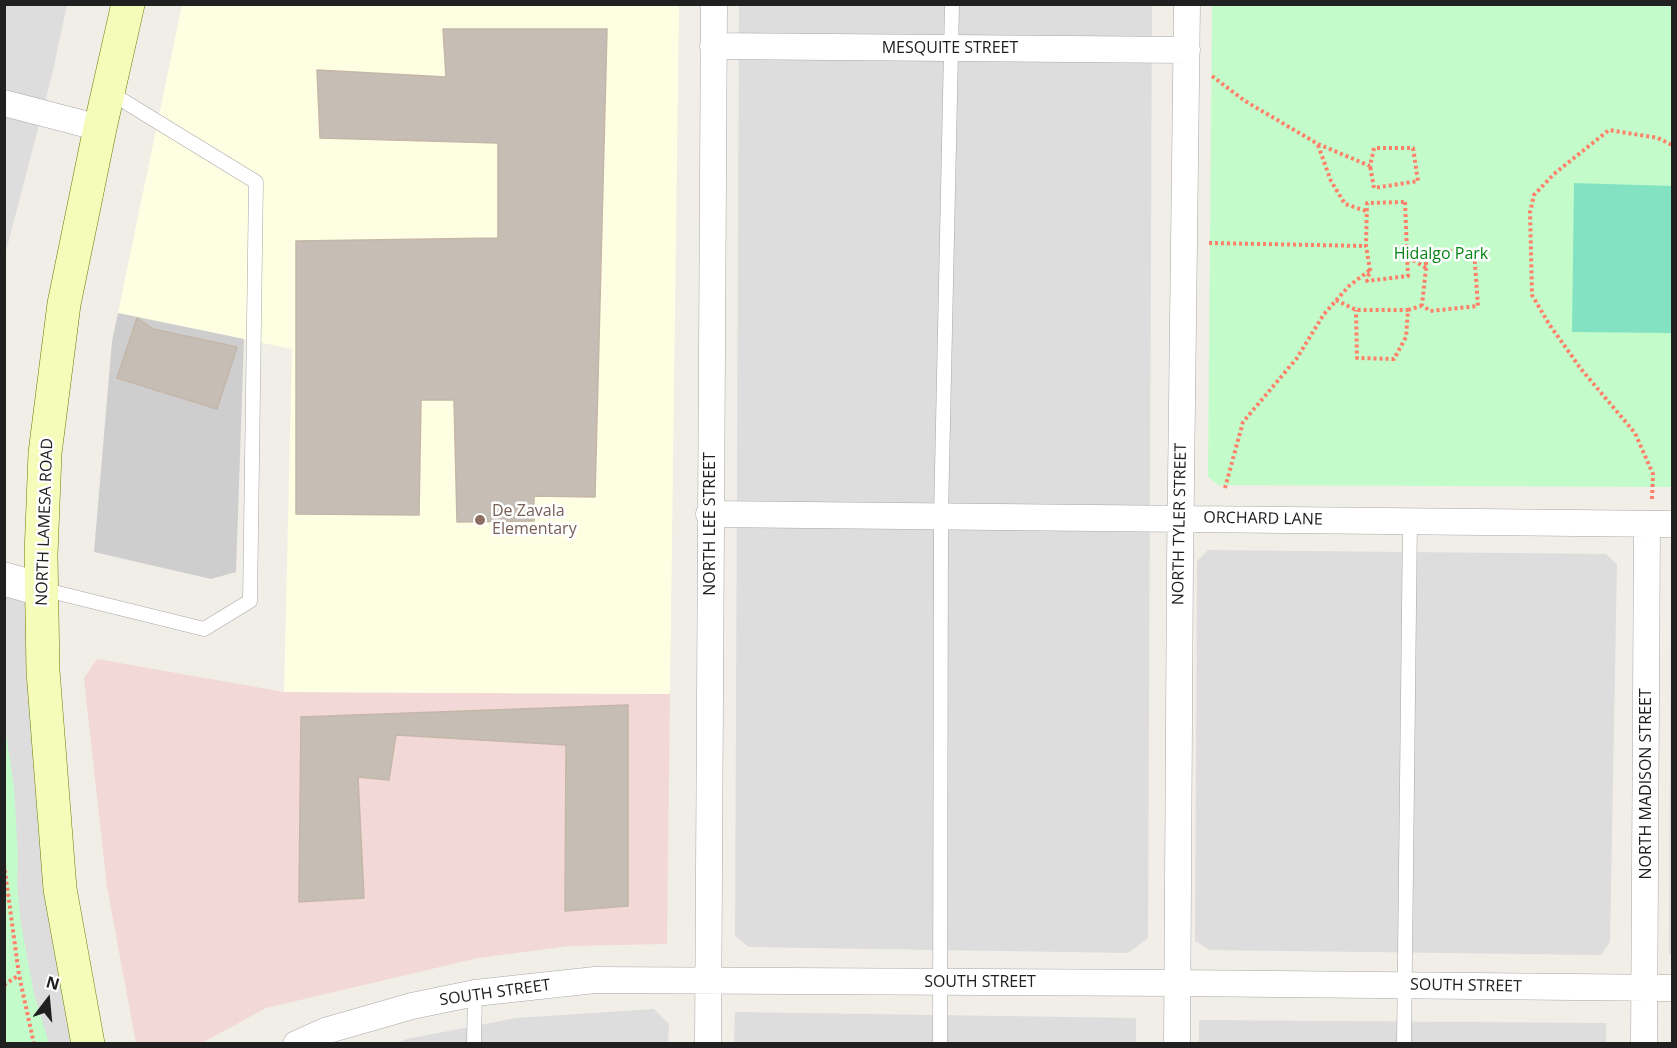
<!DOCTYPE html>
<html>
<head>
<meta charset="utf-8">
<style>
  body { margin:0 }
  #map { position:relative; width:1677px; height:1048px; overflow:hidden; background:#f1eee7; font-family:"Open Sans",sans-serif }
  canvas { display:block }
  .frame { position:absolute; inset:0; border:6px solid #202020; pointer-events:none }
  .north { position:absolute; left:18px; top:970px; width:60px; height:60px; -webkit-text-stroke:4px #fff; paint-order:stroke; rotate:16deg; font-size:16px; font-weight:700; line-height:24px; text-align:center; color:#202020 }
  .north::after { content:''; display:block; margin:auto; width:21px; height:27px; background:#202020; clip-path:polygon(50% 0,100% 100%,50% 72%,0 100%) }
</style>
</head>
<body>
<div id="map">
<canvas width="1677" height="1048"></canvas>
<div class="frame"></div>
<div class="north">N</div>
</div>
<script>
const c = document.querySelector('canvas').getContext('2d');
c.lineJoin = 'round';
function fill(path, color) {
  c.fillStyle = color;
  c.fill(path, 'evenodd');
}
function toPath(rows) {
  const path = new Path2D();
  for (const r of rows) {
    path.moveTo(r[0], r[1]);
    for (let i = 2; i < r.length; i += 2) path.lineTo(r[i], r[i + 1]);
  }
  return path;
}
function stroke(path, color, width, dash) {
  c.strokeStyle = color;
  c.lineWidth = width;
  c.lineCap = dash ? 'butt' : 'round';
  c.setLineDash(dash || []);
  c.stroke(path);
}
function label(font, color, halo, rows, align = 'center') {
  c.font = font + ' "Open Sans",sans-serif';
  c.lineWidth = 5;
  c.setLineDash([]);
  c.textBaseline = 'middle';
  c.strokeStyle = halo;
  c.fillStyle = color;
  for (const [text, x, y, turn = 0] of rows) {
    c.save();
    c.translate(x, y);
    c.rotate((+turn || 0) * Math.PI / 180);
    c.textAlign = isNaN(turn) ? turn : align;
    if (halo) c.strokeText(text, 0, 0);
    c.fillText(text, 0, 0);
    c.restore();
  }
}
fill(toPath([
  [5,5,67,5,52,75,5,255],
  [739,5,1152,5,1148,938,1128,953,749,947,735,936],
  [1208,550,1606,554,1617,564,1610,942,1601,955,1210,950,1195,941,1197,561],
  [1671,561,1672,561,1672,954,1669,954],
  [4,582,51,594,52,679,93,1043,5,1043],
  [654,1009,669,1024,668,1043,396,1044,407,1039,516,1018],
  [735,1012,1136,1018,1136,1043,734,1044],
  [1199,1020,1606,1023,1606,1043,1199,1043]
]), '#dedddd');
fill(toPath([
  [97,659,284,692,670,694,667,944,569,946,478,958,266,1008,202,1043,136,1043,107,887,84,678]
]), '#f2d8d6');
fill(toPath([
  [182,5,679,5,670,694,284,692,292,349,118,313]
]), '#feffe2');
fill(toPath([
  [118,313,244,339,236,572,211,579,94,552,112,341]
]), '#cecece');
fill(toPath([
  [1212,5,1672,5,1672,487,1218,485,1208,477],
  [4,719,14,788,18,857,17,884,21,924,34,994,49,1043,5,1043]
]), '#c3fcca');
fill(toPath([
  [1574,183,1672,186,1672,333,1572,332]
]), '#82e2c2');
const building = toPath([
  [443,29,607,29,595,497,534,496,534,521,457,522,454,400,421,400,419,515,296,514,296,241,498,238,498,143,320,138,317,70,446,77,443,29],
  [137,318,153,329,237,347,217,409,117,378,137,318],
  [628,705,628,906,565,911,566,745,396,735,389,780,358,777,364,898,299,902,301,717,628,705]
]);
fill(building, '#c6beb5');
stroke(building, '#c4b6a8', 1.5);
const service = toPath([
  [42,589,204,629,250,601,256,182,109,92],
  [474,1044,475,993],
  [940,1044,941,516,952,4],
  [1404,1044,1410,521]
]);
const minor = toPath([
  [713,46,1187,50],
  [4,103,100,128],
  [709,514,1672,524],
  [296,1044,325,1031,412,1006,475,993,595,980,1177,983,1672,988],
  [708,1044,714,4],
  [1177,1044,1180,562,1187,4],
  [1644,1044,1647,524]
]);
const tertiary = toPath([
  [4,579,40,589]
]);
const secondary = toPath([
  [88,1044,60,889,43,671,41,555,45,453,64,304,100,128,128,4]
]);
stroke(service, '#a7a7a7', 15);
stroke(minor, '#a7a7a7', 27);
stroke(tertiary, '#a7a7a7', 34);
stroke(secondary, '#6a7e01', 34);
stroke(toPath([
  [1212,76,1245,101,1318,144,1370,166,1374,148,1413,148,1418,181,1374,188,1370,166],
  [1318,145,1331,181,1345,204,1366,211],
  [1405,202,1408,276,1367,281,1370,270,1366,246,1367,203,1405,202],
  [1209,243,1366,246],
  [1408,257,1426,268,1426,252,1474,250,1478,306,1430,311,1422,305,1426,268],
  [1336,300,1356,310,1408,310,1406,337,1394,359,1357,358,1356,310],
  [1408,310,1421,306],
  [1225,488,1243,422,1297,358,1324,314,1349,286,1370,270],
  [1652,499,1653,474,1635,433,1581,369,1549,324,1532,295,1530,212,1534,195,1554,174,1609,130,1658,138,1672,145],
  [4,864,19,975,34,1044],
  [4,985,19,975]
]), '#ff816a', 4, [3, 3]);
stroke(service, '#fff', 14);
stroke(minor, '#fff', 26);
stroke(tertiary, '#fff', 33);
stroke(secondary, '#f5fcba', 33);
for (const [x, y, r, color] of [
  [480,520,6,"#8d6e63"]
]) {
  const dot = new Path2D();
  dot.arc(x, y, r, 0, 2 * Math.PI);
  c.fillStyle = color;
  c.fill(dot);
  stroke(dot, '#fff', 2);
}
label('16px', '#202020', '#fff', [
  ["MESQUITE STREET",950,48],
  ["ORCHARD LANE",1263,519,1],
  ["NORTH LAMESA ROAD",45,522,-88],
  ["NORTH LEE STREET",710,524,-90],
  ["NORTH TYLER STREET",1180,524,-89],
  ["NORTH MADISON STREET",1646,784,-90],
  ["SOUTH STREET",980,982],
  ["SOUTH STREET",1466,986,1],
  ["SOUTH STREET",495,993,-8]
]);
label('16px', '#088518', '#fff', [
  ["Hidalgo Park",1441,254]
]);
label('16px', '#785e54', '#fff', [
  ["De Zavala",492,511],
  ["Elementary",492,529]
], 'left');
</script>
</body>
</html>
